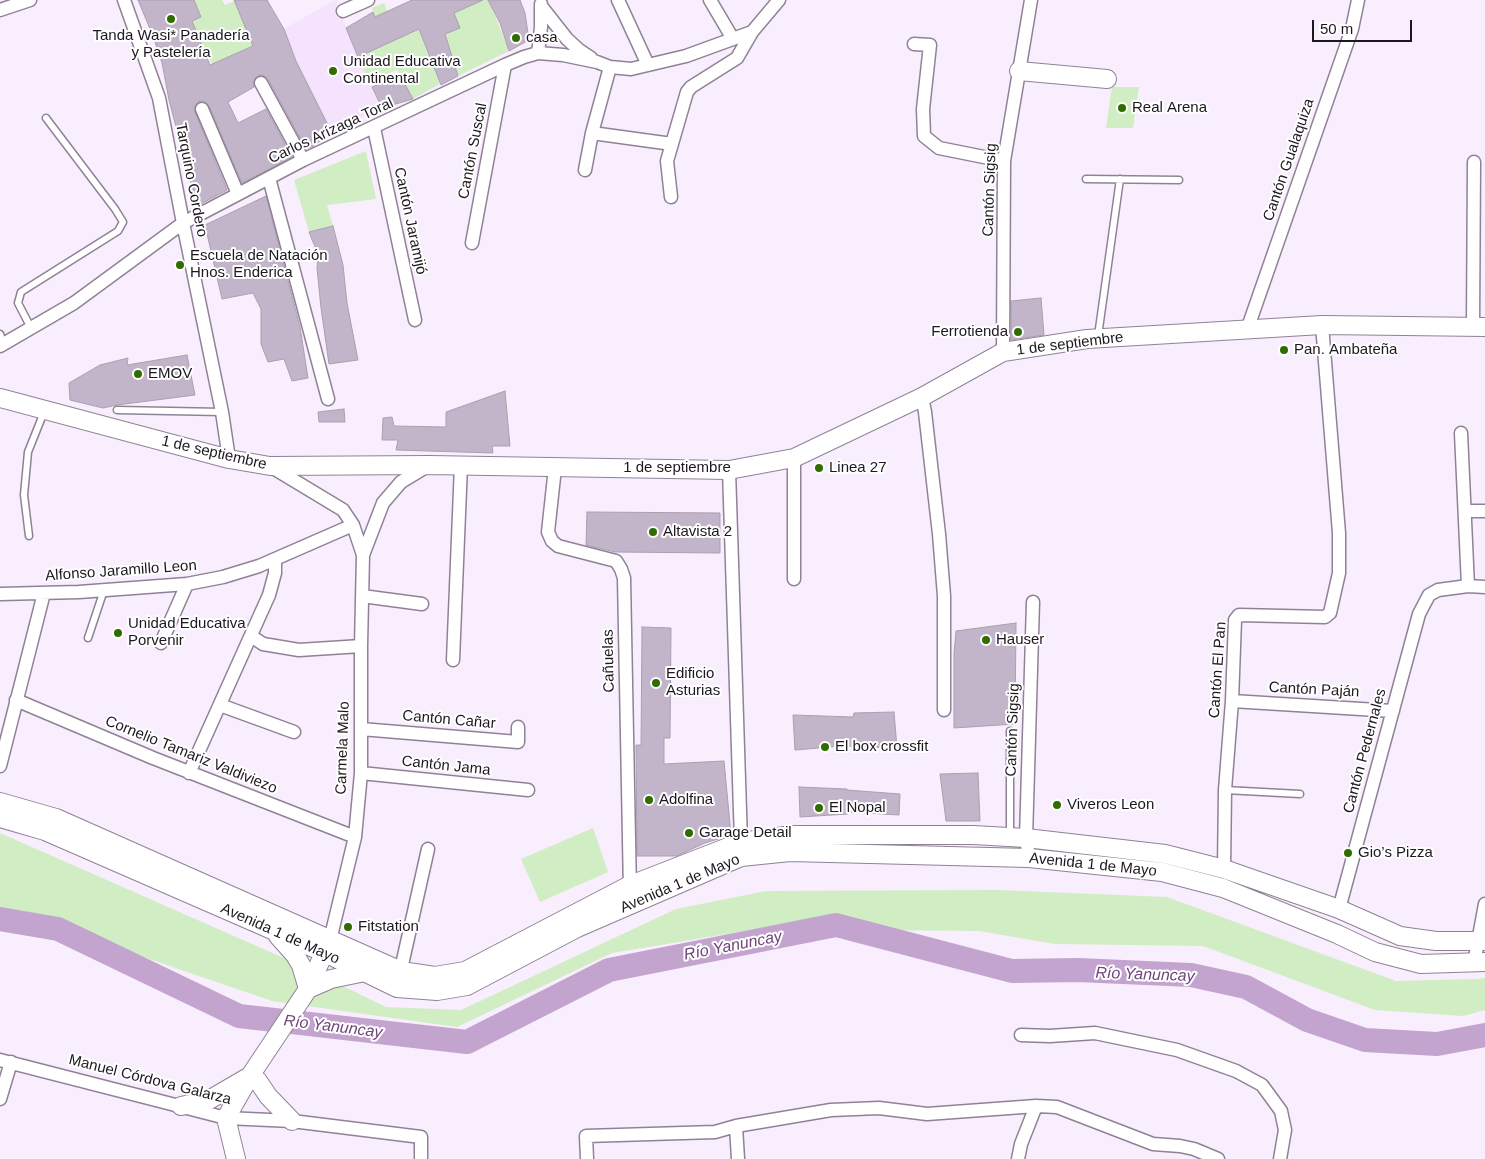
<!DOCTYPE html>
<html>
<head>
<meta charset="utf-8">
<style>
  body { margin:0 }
  #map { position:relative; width:1485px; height:1159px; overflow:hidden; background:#f9eefe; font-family:Arial,sans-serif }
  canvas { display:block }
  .scale { position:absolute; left:1312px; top:20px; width:100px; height:22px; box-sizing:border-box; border:2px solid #1d181f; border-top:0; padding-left:6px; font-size:15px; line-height:18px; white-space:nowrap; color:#1d181f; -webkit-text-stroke:4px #fff; paint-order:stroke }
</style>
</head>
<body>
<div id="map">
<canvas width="1485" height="1159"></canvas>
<div class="scale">50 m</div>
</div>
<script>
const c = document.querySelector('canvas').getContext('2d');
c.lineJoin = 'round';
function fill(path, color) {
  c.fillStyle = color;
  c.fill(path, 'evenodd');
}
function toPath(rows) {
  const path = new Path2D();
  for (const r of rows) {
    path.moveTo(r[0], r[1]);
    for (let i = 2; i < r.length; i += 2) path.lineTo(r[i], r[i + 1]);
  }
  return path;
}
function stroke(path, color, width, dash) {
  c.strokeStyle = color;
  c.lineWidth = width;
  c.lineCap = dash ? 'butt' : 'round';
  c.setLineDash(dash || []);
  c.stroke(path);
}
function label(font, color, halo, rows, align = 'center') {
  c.font = font + ' Arial,sans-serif';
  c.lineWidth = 4;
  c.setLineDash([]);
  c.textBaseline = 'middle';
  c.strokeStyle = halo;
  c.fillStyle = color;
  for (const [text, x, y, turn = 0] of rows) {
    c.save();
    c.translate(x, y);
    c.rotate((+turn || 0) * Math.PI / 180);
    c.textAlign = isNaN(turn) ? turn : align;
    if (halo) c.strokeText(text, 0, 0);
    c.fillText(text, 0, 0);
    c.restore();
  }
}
fill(toPath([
  [335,0,358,57,382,108,331,131,296,61,284,29]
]), '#f5e2fd');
fill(toPath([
  [194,0,222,0,225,5,237,0,268,0,270,5,241,17,253,46,212,64,202,47,192,21,201,17],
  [482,0,489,0,509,51,458,76,445,34,460,28,454,13],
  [384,3,398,38,419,29,440,84,413,99,397,70,369,81,358,57,386,44,372,8],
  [1112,87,1139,87,1133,128,1106,128],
  [366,151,376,199,327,205,333,226,309,232,294,180],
  [593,828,608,872,540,902,521,859],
  [0,833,293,962,386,1007,461,1010,676,909,766,891,998,890,1167,897,1396,981,1475,979,1485,978,1485,1010,1463,1016,1375,1010,1203,946,1055,944,979,931,757,929,612,953,457,1027,272,1001,0,908]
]), '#d0edc4');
stroke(toPath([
  [0,919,58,929,239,1016,467,1042,609,970,836,925,1012,971,1078,970,1191,975,1246,987,1307,1020,1365,1040,1437,1044,1485,1035]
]), '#c3a4cf', 24);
const building = toPath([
  [138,0,194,0,201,17,192,21,210,65,253,46,234,0,267,0,284,29,296,61,331,131,314,146,306,149,268,79,262,75,257,76,253,82,254,87,228,102,238,123,266,109,292,157,242,183,209,106,203,101,198,102,194,108,195,112,227,190,199,205,191,184,169,100,162,63,153,36,138,0],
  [412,0,483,0,454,13,460,28,445,34,458,76,441,85,419,29,358,57,346,28,373,12,375,17,412,0],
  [488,0,520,0,525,13,529,40,509,51,500,23,488,0],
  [400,75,413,99,382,108,372,87,400,75],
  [266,196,300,327,308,378,292,381,284,359,268,362,261,344,261,309,253,293,222,299,205,225,266,196],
  [333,226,343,265,347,303,358,360,329,364,321,308,317,268,318,254,309,232,333,226],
  [1041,298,1044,335,1011,340,1011,301,1041,298],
  [187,355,195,395,117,405,103,408,70,400,69,383,100,365,128,358,127,365,187,355],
  [505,391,510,446,492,446,493,453,396,450,398,440,382,440,383,418,392,417,394,426,446,427,446,412,505,391],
  [344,409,345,422,319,422,318,412,344,409],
  [587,512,720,513,720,553,615,552,586,545,587,512],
  [1016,623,1015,724,954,728,954,653,956,631,1016,623],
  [642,627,671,628,670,738,664,738,664,764,724,761,731,835,705,843,677,856,637,856,636,745,641,745,642,627],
  [894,712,897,748,842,746,795,750,793,715,853,717,854,713,894,712],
  [978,773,980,821,946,821,940,774,978,773],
  [799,787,847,789,847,790,900,794,899,815,848,812,848,814,800,817,799,787]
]);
fill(building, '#c3b5c9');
stroke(building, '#ac9eb1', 1);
const lane = toPath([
  [1086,179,1179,180],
  [31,328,18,303,21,292,118,231,123,222,115,209,46,118],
  [0,334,4,344],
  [1098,336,1120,179],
  [117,410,222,412],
  [29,536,24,495,28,452,44,412],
  [88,638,104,590],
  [1225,790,1300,794],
  [1010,836,1010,731]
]);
const street = toPath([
  [124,0,159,98,183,223,222,412,229,459],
  [618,0,648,65],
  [710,0,733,39],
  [541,6,567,39,579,50,591,58],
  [0,10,30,0],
  [343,11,368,0],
  [914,44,930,45,923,109,924,136,939,148,1004,161],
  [538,53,541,27,541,4],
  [261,83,303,160],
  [202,109,238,194],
  [374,128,415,320],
  [592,133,672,144],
  [585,170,592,133,610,67],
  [269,178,328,399],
  [671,197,667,161,687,92,691,87,737,58,752,32],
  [472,243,505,65],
  [1473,327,1474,162],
  [1247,330,1352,29,1358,0],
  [0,346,74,303,183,223,303,160,505,65,524,57,538,53,563,55,597,62,610,67,631,69,686,56,752,32,779,0],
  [1003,352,1004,161,1031,0],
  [922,397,925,412,939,534,944,596,944,710],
  [1461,433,1468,586],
  [794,458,794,579],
  [270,466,343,510,353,525,363,555],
  [555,468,548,532,552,541,558,546,616,561,621,569,624,578,630,892],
  [729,470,741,842],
  [1466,511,1485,511],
  [0,594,79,592,187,584,223,577,259,566,353,525],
  [362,596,422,604],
  [251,636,263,644,299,650,361,646],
  [161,643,187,584],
  [453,660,461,465],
  [16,700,153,758,355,837],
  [1232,701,1393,711],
  [220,705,294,732],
  [361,729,518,742,518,727],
  [0,766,44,593],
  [189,773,269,595,275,573,275,560],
  [361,773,528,790],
  [1029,858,1026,838,1033,602],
  [1224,869,1225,790,1232,701,1235,620,1239,615,1325,617,1330,613,1339,573,1339,533,1322,325],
  [1339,909,1419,614,1429,595,1438,590,1468,586,1485,587],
  [330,940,355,837,361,773,361,646,363,555,383,503,401,482,429,465],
  [1474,963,1485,904],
  [399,978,428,849],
  [1021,1035,1050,1036,1095,1033,1177,1050,1236,1071,1262,1085,1281,1111,1285,1130,1280,1159],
  [0,1060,226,1118,292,1121,421,1137,421,1159],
  [0,1099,11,1062],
  [736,1126,738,1159],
  [587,1159,586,1136,715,1132,736,1126,831,1110,879,1108,927,1114,1036,1106,1057,1107,1153,1144,1180,1146,1194,1149,1218,1159],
  [1018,1159,1021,1144,1036,1106]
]);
const secondary = toPath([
  [1019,71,1107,79],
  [0,398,229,459,270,466,429,465,729,470,794,458,922,397,1003,352,1087,339,1322,325,1485,327],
  [0,802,56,818,401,971,435,976,465,971,628,886,741,842,792,835,973,835,1026,838,1165,854,1224,869,1339,909,1400,936,1436,941,1485,941],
  [0,818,45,831,325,953,397,988,437,991,467,986,577,928,741,857,790,852,1029,858,1162,872,1223,888,1337,934,1375,952,1421,964,1485,962],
  [278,936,295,955,301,965,308,989,331,979,365,972],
  [250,1076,258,1081,268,1096,292,1121],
  [181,1106,209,1100,250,1076],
  [236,1159,226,1118,250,1076,308,989,329,942]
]);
stroke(lane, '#8f8295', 9);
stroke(street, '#8f8295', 15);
stroke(secondary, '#8f8295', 20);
stroke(lane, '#fff', 6);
stroke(street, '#fff', 12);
stroke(secondary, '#fff', 18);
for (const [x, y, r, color] of [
  [171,19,5,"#2f6d00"],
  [516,38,5,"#2f6d00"],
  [333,71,5,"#2f6d00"],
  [1122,108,5,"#2f6d00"],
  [180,265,5,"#2f6d00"],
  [1018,332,5,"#2f6d00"],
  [1284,350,5,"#2f6d00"],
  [138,374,5,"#2f6d00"],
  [819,468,5,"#2f6d00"],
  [653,532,5,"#2f6d00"],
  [118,633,5,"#2f6d00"],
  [986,640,5,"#2f6d00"],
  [656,683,5,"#2f6d00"],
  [825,747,5,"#2f6d00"],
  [649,800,5,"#2f6d00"],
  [1057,805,5,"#2f6d00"],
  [819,808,5,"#2f6d00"],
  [689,833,5,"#2f6d00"],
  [1348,853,5,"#2f6d00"],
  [348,927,5,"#2f6d00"]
]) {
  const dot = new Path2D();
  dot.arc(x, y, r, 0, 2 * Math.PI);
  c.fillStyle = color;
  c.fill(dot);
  stroke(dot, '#fff', 2);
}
label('15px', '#1d181f', '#fff', [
  ["Tanda Wasi* Panadería",171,36,"center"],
  ["y Pastelería",171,53,"center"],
  ["casa",526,38],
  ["Unidad Educativa",343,62],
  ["Continental",343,79],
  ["Real Arena",1132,108],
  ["Escuela de Natación",190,256],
  ["Hnos. Enderica",190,273],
  ["Ferrotienda",1008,332,"right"],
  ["Pan. Ambateña",1294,350],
  ["EMOV",148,374],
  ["Linea 27",829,468],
  ["Altavista 2",663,532],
  ["Unidad Educativa",128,624],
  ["Porvenir",128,641],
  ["Hauser",996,640],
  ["Edificio",666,674],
  ["Asturias",666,691],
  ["El box crossfit",835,747],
  ["Adolfina",659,800],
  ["Viveros Leon",1067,805],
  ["El Nopal",829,808],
  ["Garage Detail",699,833],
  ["Gio’s Pizza",1358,853],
  ["Fitstation",358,927]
], 'left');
label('15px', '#1d181f', '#fff', [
  ["Carlos Arízaga Toral",331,131,-25],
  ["Cantón Suscal",473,151,-79],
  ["Cantón Gualaquiza",1289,160,-71],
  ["Tarquino Cordero",191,180,79],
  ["Cantón Sigsig",990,190,-88],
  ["Cantón Jaramijó",410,221,78],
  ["1 de septiembre",1070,344,-7],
  ["1 de septiembre",214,453,13],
  ["1 de septiembre",677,468],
  ["Alfonso Jaramillo Leon",121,571,-4],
  ["Cañuelas",609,661,-91],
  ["Cantón El Pan",1218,670,-86],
  ["Cantón Paján",1314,690,3],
  ["Cantón Cañar",449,720,5],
  ["Cantón Sigsig",1013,730,-88],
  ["Carmela Malo",343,748,-88],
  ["Cantón Pedernales",1365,751,-75],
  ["Cornelio Tamariz Valdiviezo",191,755,22],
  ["Cantón Jama",446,766,6],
  ["Avenida 1 de Mayo",1093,865,6],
  ["Avenida 1 de Mayo",680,884,-23],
  ["Avenida 1 de Mayo",280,934,24],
  ["Manuel Córdova Galarza",150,1080,14]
]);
label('italic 16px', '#6e457c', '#fff', [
  ["Río Yanuncay",733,946,-11],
  ["Río Yanuncay",1145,975,2],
  ["Río Yanuncay",333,1027,7]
]);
</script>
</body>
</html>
